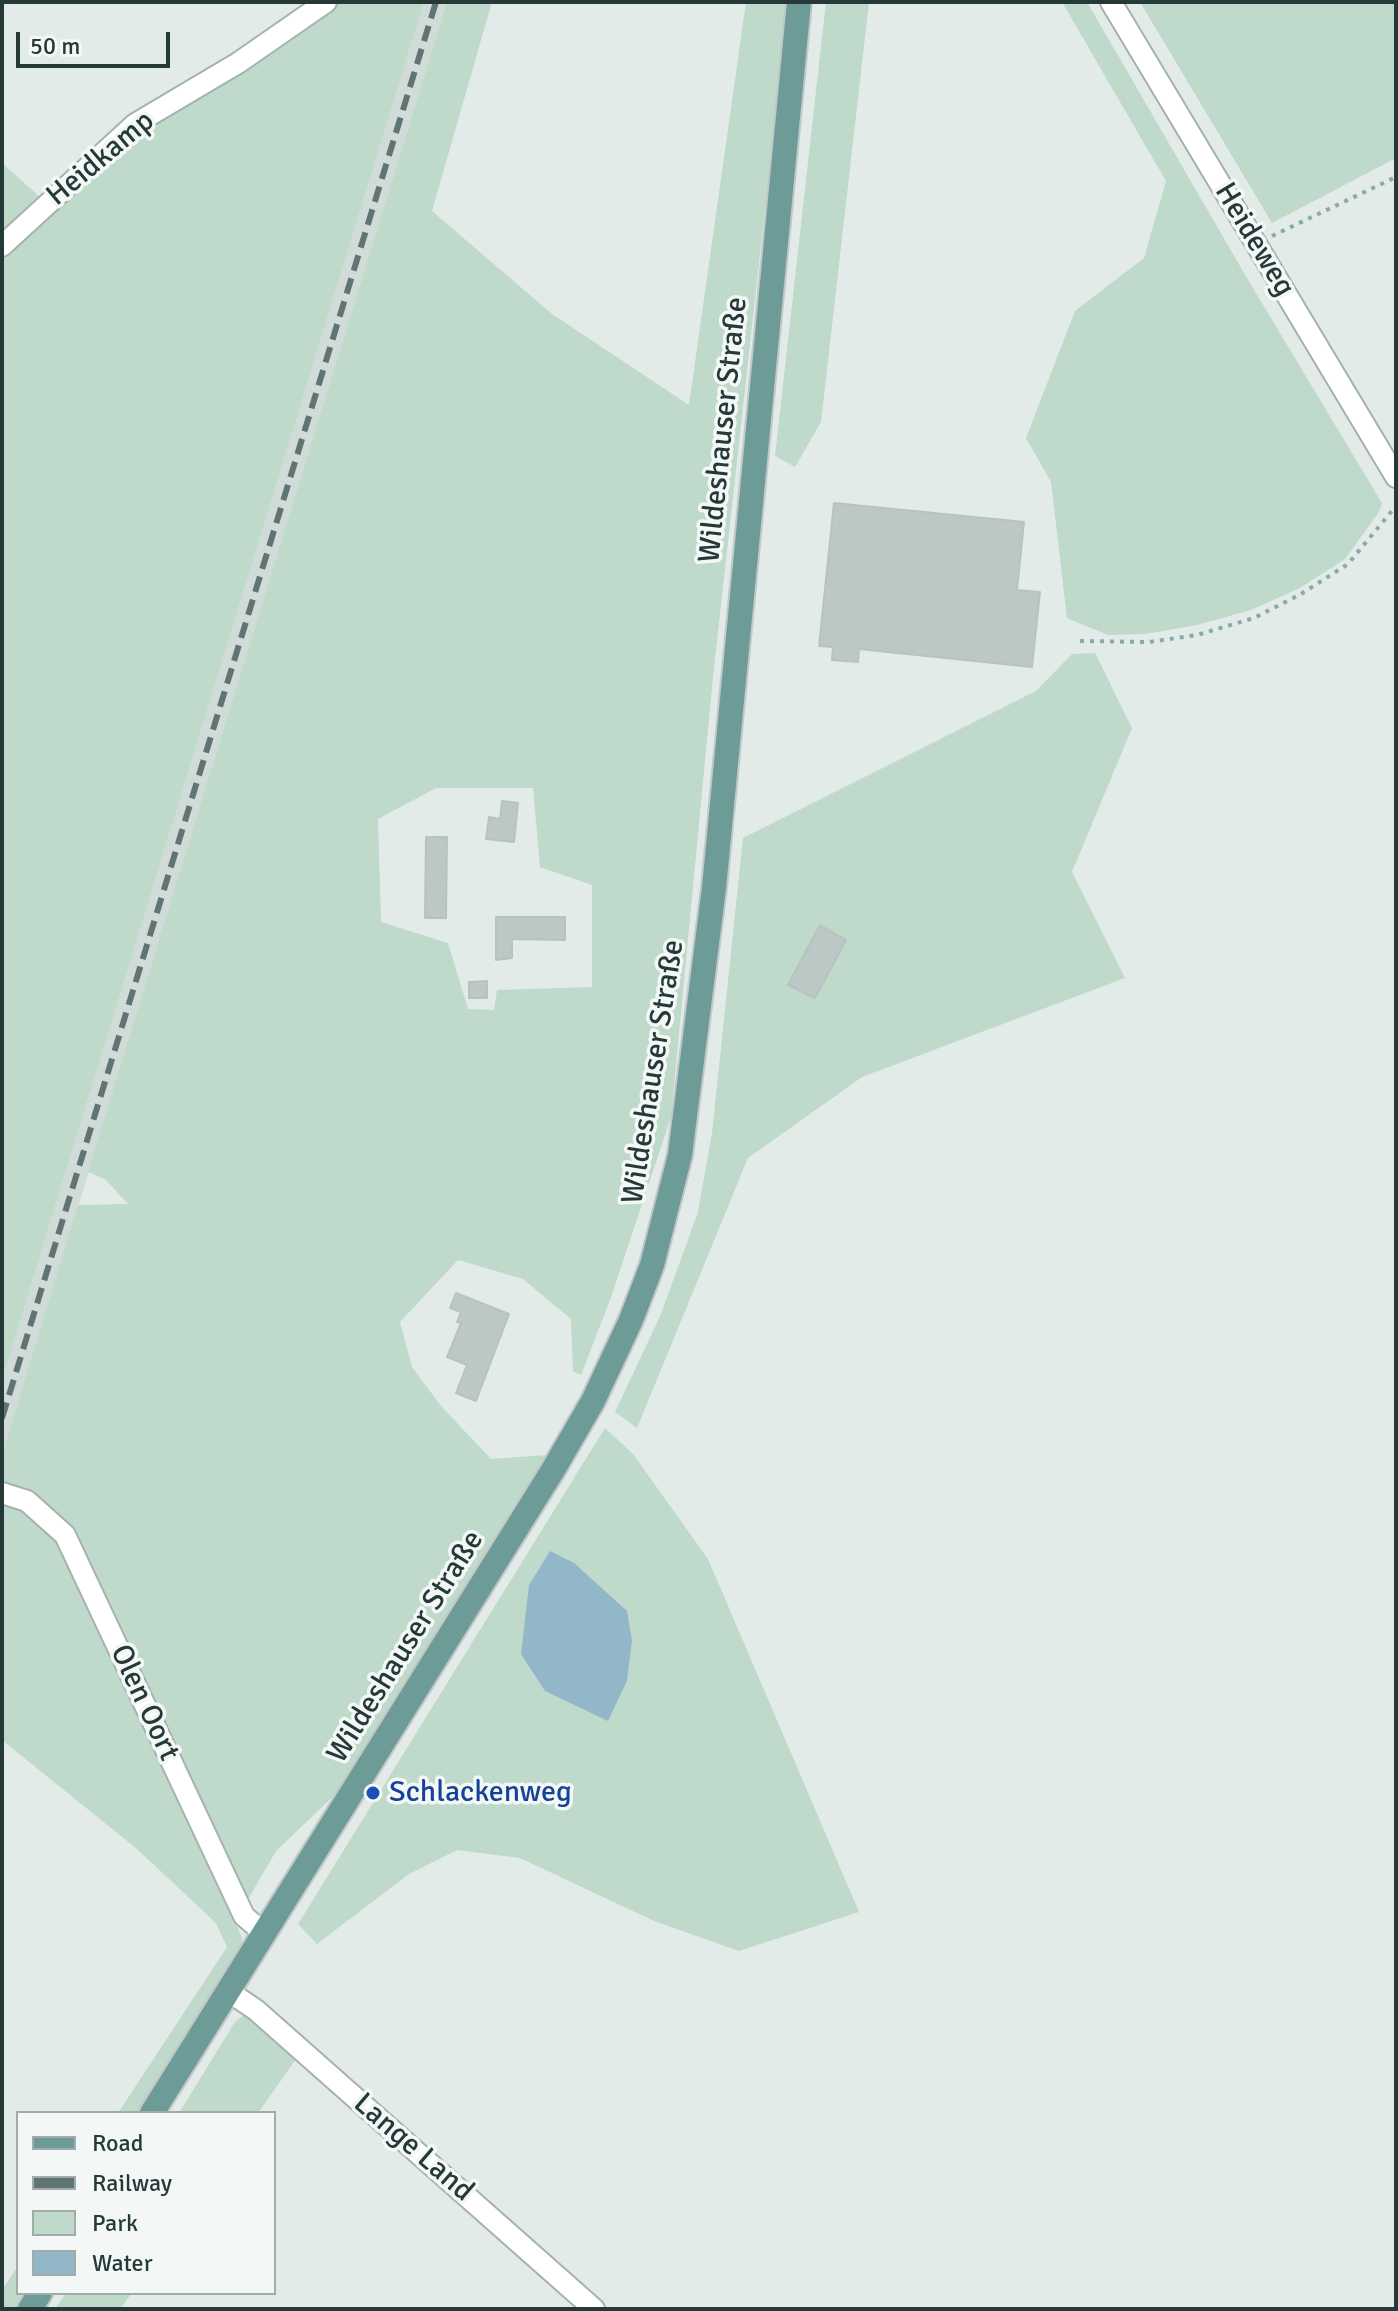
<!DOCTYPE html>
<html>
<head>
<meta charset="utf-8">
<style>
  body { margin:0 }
  #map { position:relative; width:1398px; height:2311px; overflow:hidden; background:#e3ebe9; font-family:Signika,sans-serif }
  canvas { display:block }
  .frame { position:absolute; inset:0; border:4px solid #253a38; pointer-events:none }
  .legend { position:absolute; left:16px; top:2111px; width:260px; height:184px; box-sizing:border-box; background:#f3f8f6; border:2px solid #a1acaa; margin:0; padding:10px 14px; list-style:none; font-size:24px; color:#253a38 }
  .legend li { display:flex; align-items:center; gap:16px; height:40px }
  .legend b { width:40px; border:2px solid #a1acaa }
  .scale { position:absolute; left:16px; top:32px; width:154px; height:36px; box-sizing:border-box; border:4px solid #253a38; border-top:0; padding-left:10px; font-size:24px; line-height:28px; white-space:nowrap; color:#253a38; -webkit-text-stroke:6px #f3f8f6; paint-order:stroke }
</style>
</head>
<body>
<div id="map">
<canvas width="1398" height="2311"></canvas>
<div class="frame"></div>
<ul class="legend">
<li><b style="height:10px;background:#6d9b97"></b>Road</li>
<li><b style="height:10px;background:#607573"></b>Railway</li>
<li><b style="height:22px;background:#bfd9ca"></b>Park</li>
<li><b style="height:22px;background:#92b7c9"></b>Water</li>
</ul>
<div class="scale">50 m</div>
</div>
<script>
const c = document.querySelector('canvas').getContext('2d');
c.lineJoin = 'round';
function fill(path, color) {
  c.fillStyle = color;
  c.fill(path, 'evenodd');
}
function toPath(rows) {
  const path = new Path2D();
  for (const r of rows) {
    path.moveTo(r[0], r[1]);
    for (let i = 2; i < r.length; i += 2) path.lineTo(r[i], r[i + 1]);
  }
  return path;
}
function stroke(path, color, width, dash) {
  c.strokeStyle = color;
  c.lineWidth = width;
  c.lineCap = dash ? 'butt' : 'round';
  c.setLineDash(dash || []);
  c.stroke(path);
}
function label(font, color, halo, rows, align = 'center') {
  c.font = font + ' Signika,sans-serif';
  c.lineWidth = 7;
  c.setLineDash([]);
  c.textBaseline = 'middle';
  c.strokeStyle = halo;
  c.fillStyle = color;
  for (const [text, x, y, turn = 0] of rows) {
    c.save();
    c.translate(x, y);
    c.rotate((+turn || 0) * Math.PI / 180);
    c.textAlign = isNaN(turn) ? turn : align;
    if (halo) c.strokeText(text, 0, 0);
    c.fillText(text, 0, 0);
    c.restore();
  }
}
fill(toPath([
  [424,2,447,2,2,1455,2,1380]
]), '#d1dbd8');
fill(toPath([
  [339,2,424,2,2,1380,2,253,119,146],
  [447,2,492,2,432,211,552,314,689,405,746,2,788,2,713,677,671,1117,610,1300,581,1375,573,1371,571,1319,523,1279,458,1260,400,1322,412,1367,441,1406,491,1459,547,1455,523,1499,341,1789,276,1851,246,1903,71,1530,2,1484,2,1455,78,1205,128,1204,105,1179,88,1172],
  [436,788,533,788,540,867,592,885,592,987,497,990,494,1010,468,1009,448,943,381,922,378,819],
  [826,2,869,2,821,422,795,467,775,456],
  [1062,2,1087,2,1244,273,1382,503,1379,512,1345,559,1300,588,1251,610,1197,625,1145,634,1108,635,1067,618,1051,482,1026,438,1075,311,1144,258,1166,181],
  [1140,2,1396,2,1396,158,1272,223],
  [2,163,41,198,2,235],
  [1095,653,1132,728,1072,872,1125,978,862,1077,748,1158,637,1428,615,1412,661,1314,698,1212,712,1133,743,838,1036,691,1072,654],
  [605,1428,633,1454,708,1559,859,1912,739,1951,654,1921,520,1858,457,1850,409,1874,317,1944,298,1924],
  [524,1631,632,1641,627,1681,608,1720,521,1654],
  [2,1501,21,1506,58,1540,219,1881,242,1938,241,1951,140,2113,118,2113,227,1947,216,1923,137,1849,2,1740],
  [244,2015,254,2019,296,2059,258,2113,179,2113,235,2022],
  [18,2266,18,2293,27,2293,17,2309,2,2309,2,2290],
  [66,2293,132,2293,120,2309,55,2309]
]), '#bfd9ca');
fill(toPath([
  [550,1551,574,1563,627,1611,632,1641,627,1681,608,1721,545,1691,521,1654,529,1585]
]), '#92b7c9');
const building = toPath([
  [834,503,1024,522,1017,590,1040,592,1032,667,859,649,858,662,832,660,833,647,819,646,834,503],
  [502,801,518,803,514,842,486,839,489,817,500,819,502,801],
  [426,837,447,837,446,918,425,918,426,837],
  [496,917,565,917,565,940,512,939,512,958,496,960,496,917],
  [820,925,846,940,815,998,788,985,820,925],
  [487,981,487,998,469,998,469,982,487,981],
  [456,1293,509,1314,476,1401,456,1393,467,1365,447,1357,461,1323,457,1322,461,1312,450,1308,456,1293]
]);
fill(building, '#bcc8c5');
stroke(building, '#b6c4c0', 2);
const minor = toPath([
  [1111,2,1396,477],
  [2,246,135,124,238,63,326,2],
  [2,1493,27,1501,65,1535,244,1916,265,1934],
  [228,1991,256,2010,594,2309]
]);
const major = toPath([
  [152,2113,553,1470,593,1401,631,1320,652,1265,680,1155,714,888,799,2],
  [30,2309,40,2293]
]);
stroke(minor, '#a6b2b0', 24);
stroke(major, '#c2c8c7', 28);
stroke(toPath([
  [1272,236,1396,177],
  [1080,641,1149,642,1197,635,1254,618,1301,594,1348,564,1396,506]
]), '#88aba5', 4, [4, 6]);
stroke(minor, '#fff', 20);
stroke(major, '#6d9b97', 24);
stroke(toPath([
  [2,1418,436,2]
]), '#607573', 6, [16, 8]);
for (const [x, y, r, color] of [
  [373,1793,8,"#1a4fb4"]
]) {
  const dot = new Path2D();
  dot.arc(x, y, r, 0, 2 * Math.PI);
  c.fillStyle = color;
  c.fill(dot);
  stroke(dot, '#f3f8f6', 3);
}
label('30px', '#253a38', '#f3f8f6', [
  ["Heidkamp",101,159,-40],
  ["Heideweg",1254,240,59],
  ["Wildeshauser Straße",724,430,-84],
  ["Wildeshauser Straße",654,1072,-81],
  ["Wildeshauser Straße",406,1647,-58],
  ["Olen Oort",144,1703,65],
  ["Lange Land",413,2148,41]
]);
label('30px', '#164399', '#f3f8f6', [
  ["Schlackenweg",389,1793]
], 'left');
</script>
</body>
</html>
